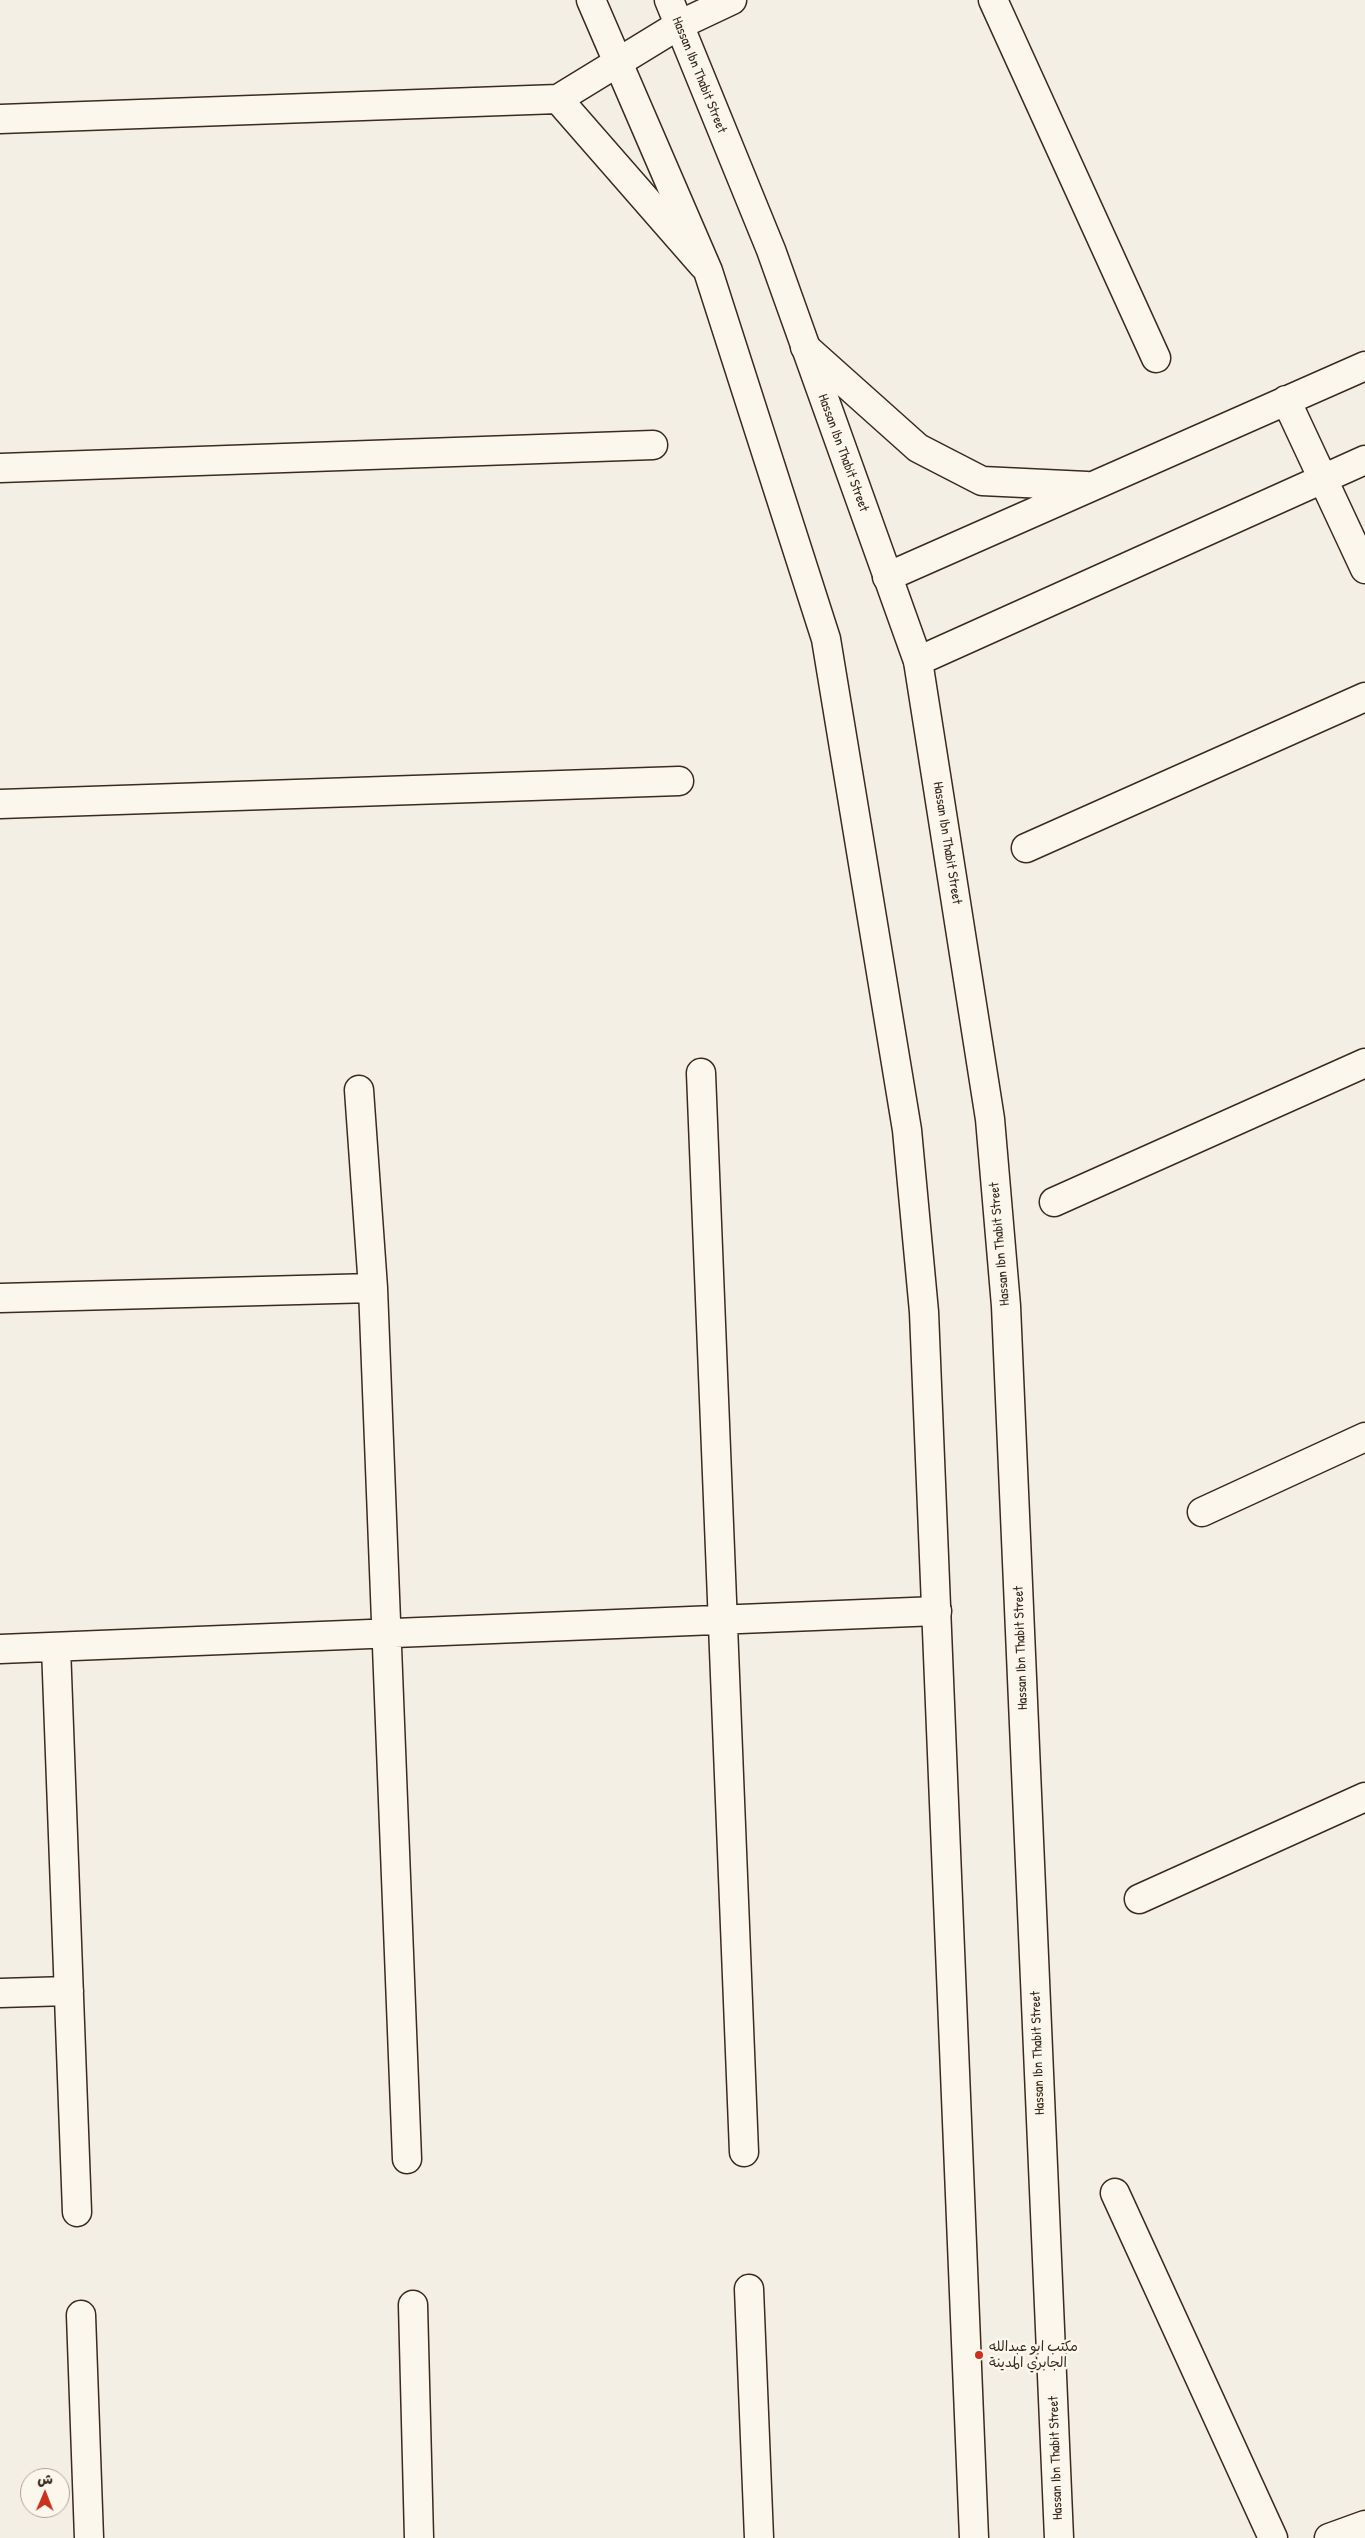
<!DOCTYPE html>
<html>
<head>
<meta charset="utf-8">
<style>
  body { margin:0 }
  #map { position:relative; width:1365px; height:2538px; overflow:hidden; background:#f3efe4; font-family:"Patrick Hand","Playpen Sans Arabic",sans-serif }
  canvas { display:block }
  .north { position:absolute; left:20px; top:2468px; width:50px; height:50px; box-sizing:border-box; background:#fbf7ec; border:1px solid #aea59a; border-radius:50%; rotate:1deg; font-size:14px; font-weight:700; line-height:20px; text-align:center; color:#3b2a1e }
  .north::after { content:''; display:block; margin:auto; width:18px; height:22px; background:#c8321e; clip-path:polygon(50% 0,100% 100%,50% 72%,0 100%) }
</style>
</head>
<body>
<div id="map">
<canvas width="1365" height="2538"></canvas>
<div class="north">ش</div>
</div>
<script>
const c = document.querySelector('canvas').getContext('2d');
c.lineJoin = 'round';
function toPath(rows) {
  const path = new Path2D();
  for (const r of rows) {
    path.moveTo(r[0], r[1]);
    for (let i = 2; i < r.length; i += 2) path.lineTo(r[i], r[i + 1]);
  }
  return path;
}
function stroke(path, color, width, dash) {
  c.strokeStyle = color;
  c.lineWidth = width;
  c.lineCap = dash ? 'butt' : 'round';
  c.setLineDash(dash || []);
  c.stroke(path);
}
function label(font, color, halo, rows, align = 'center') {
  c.font = font + ' "Patrick Hand","Playpen Sans Arabic",sans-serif';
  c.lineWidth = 5;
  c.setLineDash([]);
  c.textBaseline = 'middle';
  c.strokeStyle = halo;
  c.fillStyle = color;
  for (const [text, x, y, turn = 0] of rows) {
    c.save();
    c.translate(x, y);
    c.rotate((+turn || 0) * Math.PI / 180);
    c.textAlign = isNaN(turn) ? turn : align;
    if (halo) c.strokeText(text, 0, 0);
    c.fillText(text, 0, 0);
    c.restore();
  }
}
const street = toPath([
  [993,0,1156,358],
  [558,99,703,265],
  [0,119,558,99,679,25,732,0],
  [805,347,918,448,982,481,1087,486],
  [1286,400,1365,569],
  [0,468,653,445],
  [887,577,1365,366],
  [918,661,1365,460],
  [0,804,679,781],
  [1026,848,1365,697],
  [701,1073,744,2152],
  [359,1090,373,1288,407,2159],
  [1054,1202,1365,1063],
  [0,1298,373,1288],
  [1202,1512,1365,1437],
  [56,1647,77,2212],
  [0,1649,937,1611],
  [1139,1899,1365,1797],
  [0,1993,69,1991],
  [1115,2193,1273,2538],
  [749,2289,759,2538],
  [413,2305,419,2538],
  [81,2315,89,2538],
  [1329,2538,1365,2525]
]);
const secondary = toPath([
  [591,0,708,271,826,639,907,1130,924,1312,974,2538],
  [669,0,771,250,918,661,990,1119,1006,1306,1059,2538]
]);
stroke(street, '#3b2a1e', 31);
stroke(secondary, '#3b2a1e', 31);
stroke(street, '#fbf7ec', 28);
stroke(secondary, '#fbf7ec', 28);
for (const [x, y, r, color] of [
  [979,2355,5,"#c8321e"]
]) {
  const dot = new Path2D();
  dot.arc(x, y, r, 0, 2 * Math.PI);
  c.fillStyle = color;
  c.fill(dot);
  stroke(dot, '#fbf7ec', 2);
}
label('14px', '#3b2a1e', '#fbf7ec', [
  ["Hassan Ibn Thabit Street",699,75,68],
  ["Hassan Ibn Thabit Street",843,453,70],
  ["Hassan Ibn Thabit Street",947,843,81],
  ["Hassan Ibn Thabit Street",1000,1244,-95],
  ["Hassan Ibn Thabit Street",1021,1648,-92],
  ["Hassan Ibn Thabit Street",1038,2053,-92],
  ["Hassan Ibn Thabit Street",1056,2458,-92]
]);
label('14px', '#3b2a1e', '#fbf7ec', [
  ["مكتب ابو عبدالله",989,2347],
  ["الجابري المدينة",989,2363]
], 'left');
</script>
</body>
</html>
